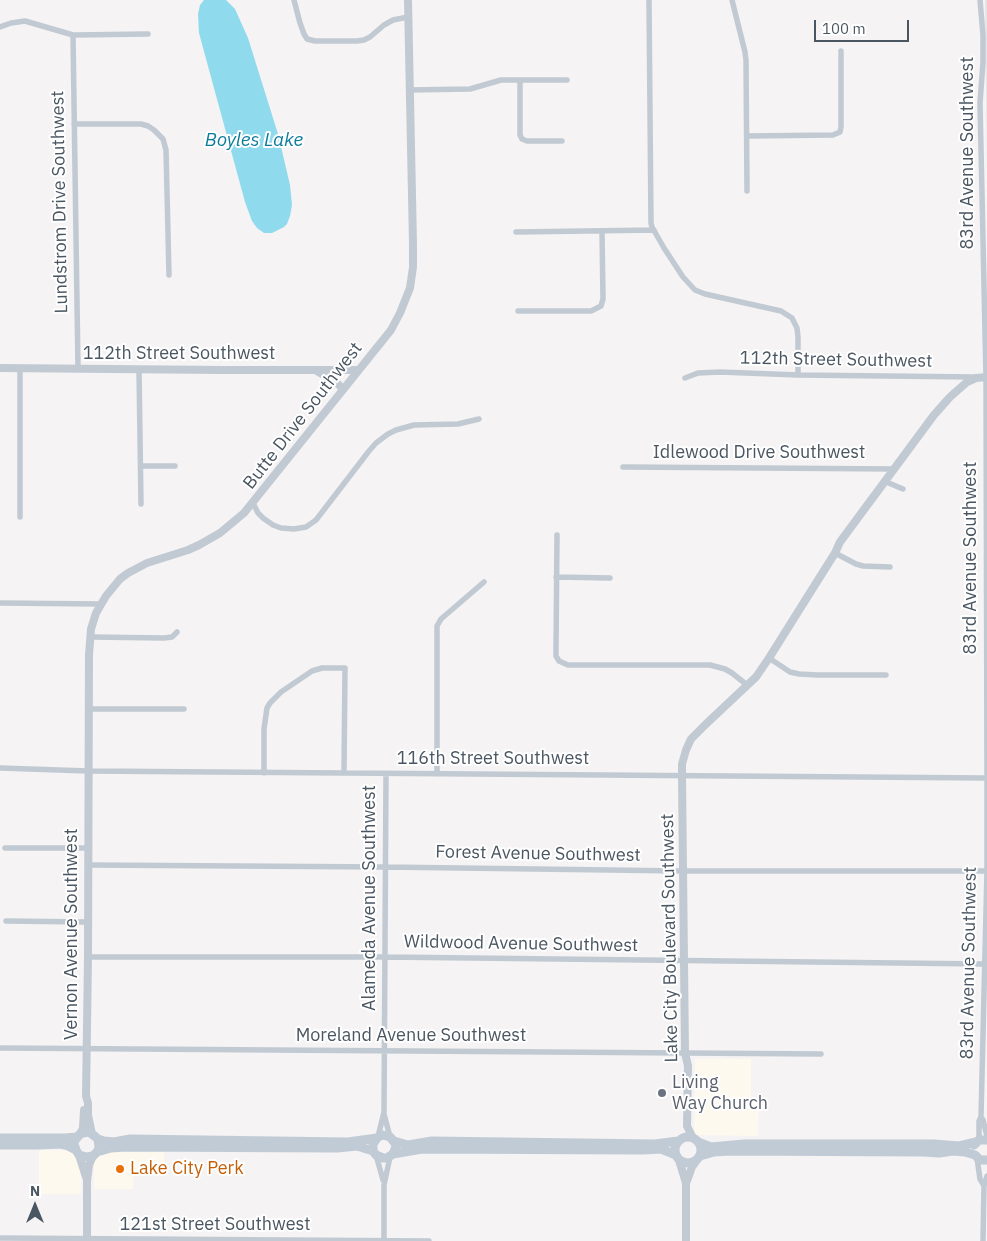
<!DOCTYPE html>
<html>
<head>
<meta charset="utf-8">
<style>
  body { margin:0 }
  #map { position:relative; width:987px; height:1241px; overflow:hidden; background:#f5f3f3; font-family:"IBM Plex Sans",sans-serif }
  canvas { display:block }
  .north { position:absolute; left:10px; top:1181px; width:50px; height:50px; -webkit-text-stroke:4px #fff; paint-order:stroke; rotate:0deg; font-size:14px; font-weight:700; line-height:20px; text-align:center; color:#4a5661 }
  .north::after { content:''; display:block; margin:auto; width:18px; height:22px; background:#4a5661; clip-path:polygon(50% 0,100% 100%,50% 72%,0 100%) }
  .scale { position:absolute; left:814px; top:20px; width:95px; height:22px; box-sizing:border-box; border:2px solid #4a5661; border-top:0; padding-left:6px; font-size:15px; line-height:18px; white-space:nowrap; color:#4a5661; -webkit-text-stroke:4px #fff; paint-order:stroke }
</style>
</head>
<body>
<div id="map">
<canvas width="987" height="1241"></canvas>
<div class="north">N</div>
<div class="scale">100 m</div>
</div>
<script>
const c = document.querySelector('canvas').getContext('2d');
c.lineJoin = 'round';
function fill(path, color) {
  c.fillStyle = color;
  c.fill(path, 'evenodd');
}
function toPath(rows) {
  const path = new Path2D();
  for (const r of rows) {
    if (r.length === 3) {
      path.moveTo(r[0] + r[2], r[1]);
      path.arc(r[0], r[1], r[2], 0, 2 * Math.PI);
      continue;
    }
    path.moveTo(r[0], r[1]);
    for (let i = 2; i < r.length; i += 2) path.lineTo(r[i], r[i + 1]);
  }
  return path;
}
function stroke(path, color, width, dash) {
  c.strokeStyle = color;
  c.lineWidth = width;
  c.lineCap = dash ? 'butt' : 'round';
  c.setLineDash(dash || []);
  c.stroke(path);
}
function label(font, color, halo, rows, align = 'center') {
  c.font = font + ' "IBM Plex Sans",sans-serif';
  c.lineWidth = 4;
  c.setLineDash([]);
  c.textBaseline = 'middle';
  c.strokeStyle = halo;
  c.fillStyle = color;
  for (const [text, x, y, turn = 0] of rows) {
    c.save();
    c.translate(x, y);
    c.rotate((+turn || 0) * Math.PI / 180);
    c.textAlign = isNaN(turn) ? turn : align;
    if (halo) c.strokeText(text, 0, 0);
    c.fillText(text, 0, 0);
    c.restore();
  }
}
fill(toPath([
  [695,1059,751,1059,751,1101,759,1101,758,1136,694,1135],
  [39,1150,81,1150,81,1194,39,1194],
  [102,1150,164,1150,164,1172,134,1171,133,1189,94,1189,94,1155]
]), '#fdf9ef');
fill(toPath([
  [985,0,987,0,987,182]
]), '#e6e4e5');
fill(toPath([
  [204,0,226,0,235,9,248,38,278,134,290,185,292,205,290,216,287,224,284,227,272,233,264,233,257,228,252,221,245,202,199,33,198,14,200,5]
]), '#90daee');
stroke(toPath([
  [294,0,300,23,304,34,307,39,315,41,357,41,364,40,370,37,384,25,393,20,408,17],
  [649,0,651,223,652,227,664,248,683,277,695,290,705,294,781,311,792,318,797,328,798,337,798,375],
  [732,0,745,52,746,60,747,191],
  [0,27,11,23,25,21,73,35,148,34],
  [73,35,78,369],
  [520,80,520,135,522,139,527,141,562,141],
  [409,90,470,89,501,80,567,80],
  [74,124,141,124,148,126,154,130,163,139,166,150,169,275],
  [747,136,833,135,840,132,841,127,841,51],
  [516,232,654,230],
  [518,311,591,311,601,306,603,299,602,231],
  [139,370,141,504],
  [685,378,698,373,720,372,798,375,974,377],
  [141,466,175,466],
  [623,467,894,469],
  [884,481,903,489],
  [253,503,258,513,263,518,273,525,281,528,294,529,306,527,316,520,369,451,376,443,388,434,396,430,414,425,458,424,479,419],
  [20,517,20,369],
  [557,535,556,650,556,656,559,661,568,665,710,665,725,669,732,673,747,685],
  [835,553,856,564,863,566,890,567],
  [556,577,610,578],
  [0,603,100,604],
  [90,637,164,638,172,637,177,632],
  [769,658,790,672,799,674,817,675,886,675],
  [88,709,184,709],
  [0,768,88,771,987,778],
  [264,773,264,729,267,708,270,703,281,692,312,671,322,668,345,668,344,773],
  [437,774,437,626,441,619,484,582],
  [5,848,88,848],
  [88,865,385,867,683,871,987,871],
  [6,921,88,922],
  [88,957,385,957,984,964],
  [0,1048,821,1054],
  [384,1114,390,1137],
  [981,1117,983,1120,987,1136],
  [378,1137,384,1112,386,774],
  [979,1140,979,1121,981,1117,987,871,987,778,986,377,980,103,983,62,983,35,980,0],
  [376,1155,383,1180],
  [977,1158,980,1179,984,1186],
  [0,1238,429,1241],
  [384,1241,384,1185,390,1157],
  [983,1241,984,1186,987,1176]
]), '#c1cad2', 5.5);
stroke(toPath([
  [0,368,223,370,358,370],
  [317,371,337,383,343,389],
  [80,1134,83,1128,84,1110],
  [92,1134,88,1115,88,1103,86,1096,88,957,89,655,91,629,96,613,106,596,120,579,128,573,147,563,188,550,199,545,220,533,244,513,391,330,400,313,410,288,413,267,413,244,408,0],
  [693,1138,687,1126,688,1066,685,1053,682,776,682,764,686,750,691,739,706,724,756,677,769,658,835,553,840,542,934,415,950,397,967,382,976,378,987,377],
  [79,1155,86,1177],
  [679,1160,686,1183,686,1241],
  [687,1181,692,1167,697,1160],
  [87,1241,87,1181,89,1165,93,1156]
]), '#c1cad2', 8);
stroke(toPath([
  [688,1150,13],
  [0,1138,65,1138,77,1137],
  [98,1139,104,1141,114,1142,130,1139,348,1142,377,1138],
  [394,1141,408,1145,432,1141,655,1144,678,1141],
  [698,1142,711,1147,744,1144,934,1144,959,1146,976,1142],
  [0,1145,39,1145,60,1144,68,1146,76,1150,79,1155,87,1157,93,1156,98,1151,99,1147,98,1139,92,1134,88,1132,80,1134,75,1140,74,1144,76,1150],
  [974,1145,979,1140,987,1140],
  [97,1152,111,1148,126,1147,337,1148,357,1146,373,1151,376,1155,383,1158,387,1158,393,1154,396,1147,395,1143,390,1137,383,1135,380,1136,377,1138,373,1144,373,1151],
  [393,1154,422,1149,643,1150,661,1149,676,1155],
  [700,1156,714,1152,731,1151,924,1152,939,1153,953,1151,965,1152,975,1155,980,1160,987,1160]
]), '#c1cbd6', 9);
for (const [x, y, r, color] of [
  [662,1093,5,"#6b7280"],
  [120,1169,5,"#e8710a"]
]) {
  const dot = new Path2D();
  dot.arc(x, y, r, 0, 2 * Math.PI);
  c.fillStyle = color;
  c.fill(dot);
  stroke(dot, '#fff', 2);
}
label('18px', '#4a5661', '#fff', [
  ["83rd Avenue Southwest",968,153,-90],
  ["Lundstrom Drive Southwest",60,202,-91],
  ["112th Street Southwest",179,354],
  ["112th Street Southwest",836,360,1],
  ["Butte Drive Southwest",303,416,-52],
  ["Idlewood Drive Southwest",759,453],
  ["83rd Avenue Southwest",971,558,-90],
  ["116th Street Southwest",493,759],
  ["Forest Avenue Southwest",538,854,1],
  ["Alameda Avenue Southwest",370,898,-90],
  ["Vernon Avenue Southwest",72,934,-90],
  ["Lake City Boulevard Southwest",670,938,-91],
  ["Wildwood Avenue Southwest",521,944,1],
  ["83rd Avenue Southwest",969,963,-89],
  ["Moreland Avenue Southwest",411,1036],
  ["121st Street Southwest",215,1225]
]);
label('18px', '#5b616d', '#fff', [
  ["Living",672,1083],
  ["Way Church",672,1104]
], 'left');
label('18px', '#c56008', '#fff', [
  ["Lake City Perk",130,1169]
], 'left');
label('italic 19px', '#0c7c9b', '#fff', [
  ["Boyles Lake",254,141]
]);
</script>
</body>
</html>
